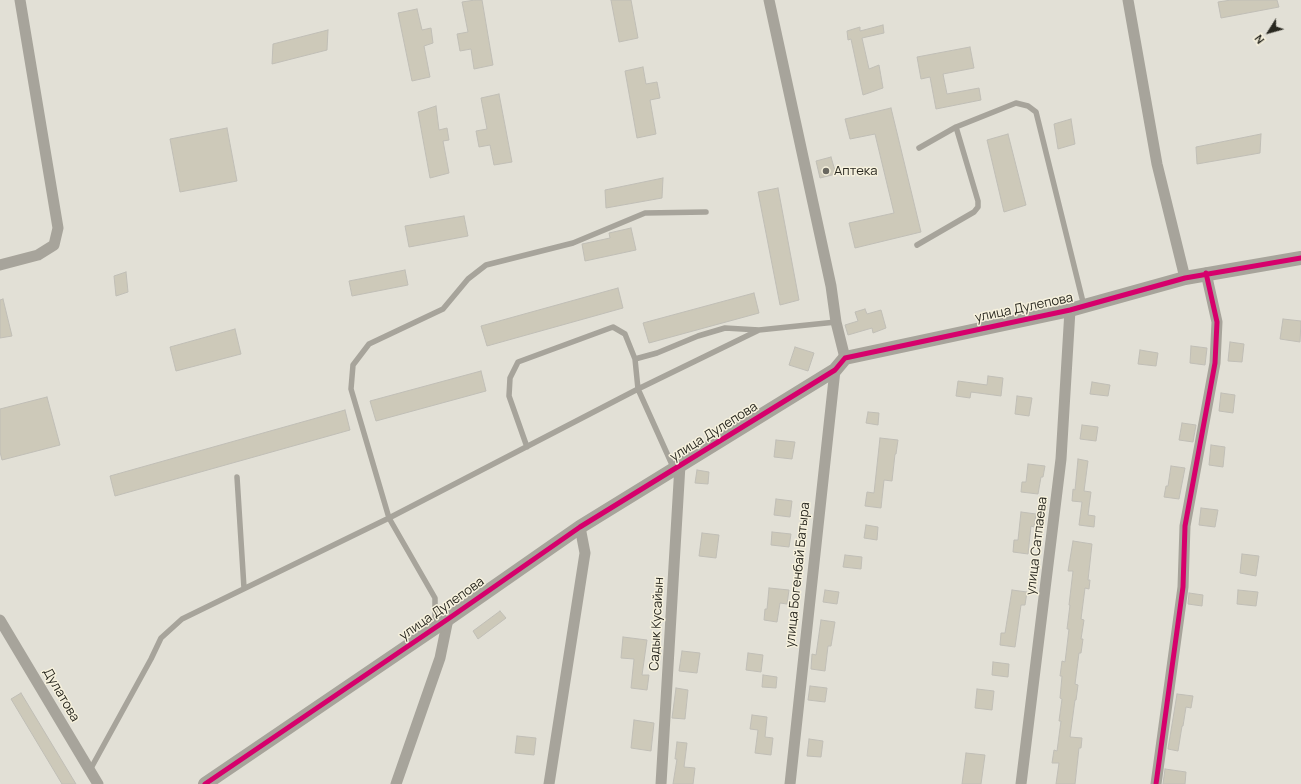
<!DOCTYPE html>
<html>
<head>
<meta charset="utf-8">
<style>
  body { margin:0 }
  #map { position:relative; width:1301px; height:784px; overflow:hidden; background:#e2e0d6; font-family:Manrope,sans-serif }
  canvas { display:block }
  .north { position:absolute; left:1249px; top:12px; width:40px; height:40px; -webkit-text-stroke:3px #f6f1dd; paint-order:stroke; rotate:233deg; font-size:11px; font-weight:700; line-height:16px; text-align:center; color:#292820 }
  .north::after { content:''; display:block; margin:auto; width:14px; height:18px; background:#292820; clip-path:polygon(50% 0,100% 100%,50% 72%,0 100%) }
</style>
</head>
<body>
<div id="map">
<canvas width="1301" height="784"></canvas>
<div class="north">N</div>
</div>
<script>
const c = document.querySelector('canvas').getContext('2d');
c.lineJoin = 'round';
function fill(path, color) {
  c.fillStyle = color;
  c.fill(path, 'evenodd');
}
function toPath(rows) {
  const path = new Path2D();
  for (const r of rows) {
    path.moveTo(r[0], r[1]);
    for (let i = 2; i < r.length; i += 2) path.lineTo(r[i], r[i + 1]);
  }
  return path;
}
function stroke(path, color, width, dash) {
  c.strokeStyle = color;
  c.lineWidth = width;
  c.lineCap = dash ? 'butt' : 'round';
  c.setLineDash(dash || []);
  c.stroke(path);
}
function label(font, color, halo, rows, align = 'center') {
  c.font = font + ' Manrope,sans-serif';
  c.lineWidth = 3;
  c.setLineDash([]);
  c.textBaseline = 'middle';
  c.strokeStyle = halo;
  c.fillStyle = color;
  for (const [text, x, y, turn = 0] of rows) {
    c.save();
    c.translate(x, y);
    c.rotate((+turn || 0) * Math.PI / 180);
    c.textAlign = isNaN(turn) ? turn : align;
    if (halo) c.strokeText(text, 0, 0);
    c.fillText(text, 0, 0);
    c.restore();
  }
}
const building = toPath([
  [475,0,482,0,493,65,474,69,471,49,460,51,457,34,468,32,462,2,475,0],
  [611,0,631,0,638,38,619,42,611,0],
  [1231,0,1277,0,1279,7,1221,18,1218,2,1231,0],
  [417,9,422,30,431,28,433,43,424,46,430,77,412,81,398,13,417,9],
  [883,25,884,33,862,38,869,69,879,65,883,88,863,95,851,39,848,40,847,31,860,27,860,31,883,25],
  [328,30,327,50,272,64,273,44,328,30],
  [970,47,974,68,943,74,947,94,979,88,981,100,936,109,930,77,921,79,917,57,970,47],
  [643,67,646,84,657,82,660,98,650,100,656,134,637,138,625,71,643,67],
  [499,94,512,162,494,165,490,145,479,147,476,131,487,129,481,98,499,94],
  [436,106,439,130,447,128,449,140,443,141,449,173,430,178,418,112,436,106],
  [891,108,921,232,855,248,849,223,894,213,875,134,850,139,845,119,891,108],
  [1071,119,1075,144,1058,149,1054,124,1071,119],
  [227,128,237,181,180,192,170,139,227,128],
  [1008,134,1026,205,1004,212,987,140,1008,134],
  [1261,134,1260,153,1197,164,1196,147,1261,134],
  [831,157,836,174,820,178,816,161,831,157],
  [663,178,662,198,606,208,605,190,663,178],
  [778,188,799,300,780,305,758,192,778,188],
  [464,216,468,236,409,247,405,226,464,216],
  [631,228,636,250,585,261,582,244,610,238,609,233,631,228],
  [405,270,408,285,352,296,349,281,405,270],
  [126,272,128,292,116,296,114,276,126,272],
  [618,288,623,308,487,346,481,326,618,288],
  [754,293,759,313,649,343,643,323,754,293],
  [3,299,12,336,0,338,0,300,3,299],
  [865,309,867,314,881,310,886,328,873,333,872,328,848,335,845,325,858,321,855,312,865,309],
  [1283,319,1301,321,1300,342,1280,339,1283,319],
  [235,329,241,354,176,371,170,347,235,329],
  [1230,342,1244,344,1242,362,1228,361,1230,342],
  [1191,346,1207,348,1205,365,1190,363,1191,346],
  [795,347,814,353,808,371,789,365,795,347],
  [1140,350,1158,353,1156,366,1138,364,1140,350],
  [481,371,486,391,376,421,370,401,481,371],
  [988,376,1003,378,1001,396,971,392,970,398,956,396,958,381,987,385,988,376],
  [1092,382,1110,385,1108,396,1090,394,1092,382],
  [1221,393,1235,395,1233,413,1219,411,1221,393],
  [1017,396,1032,398,1029,416,1015,414,1017,396],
  [47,397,60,445,2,460,0,452,0,409,47,397],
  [345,410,350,430,115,496,110,476,345,410],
  [868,412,879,413,878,425,866,423,868,412],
  [1182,423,1196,425,1193,442,1179,440,1182,423],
  [1082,425,1098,427,1096,441,1080,439,1082,425],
  [880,438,898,440,896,454,895,454,892,481,884,480,881,508,865,506,867,492,874,493,880,438],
  [776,440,795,442,792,459,774,457,776,440],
  [1211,445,1225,447,1223,467,1209,465,1211,445],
  [1078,459,1088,461,1084,491,1091,492,1088,515,1095,516,1094,527,1079,525,1082,502,1072,501,1073,489,1075,490,1078,459],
  [1028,464,1045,466,1043,477,1041,477,1038,494,1021,492,1022,482,1026,482,1028,464],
  [1171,466,1185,468,1179,499,1164,497,1166,486,1168,486,1171,466],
  [697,470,709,472,708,484,695,483,697,470],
  [776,499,792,501,790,517,774,515,776,499],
  [1201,508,1218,510,1215,527,1199,525,1201,508],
  [1021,512,1036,514,1034,527,1031,526,1028,554,1013,552,1014,540,1018,540,1021,512],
  [866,525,878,527,877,540,864,538,866,525],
  [772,532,791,534,789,547,771,545,772,532],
  [702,533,719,535,716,558,699,556,702,533],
  [1073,541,1092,544,1088,580,1090,580,1089,589,1085,588,1081,619,1084,620,1081,639,1083,639,1081,653,1079,653,1075,684,1078,685,1076,700,1075,700,1070,737,1082,738,1081,748,1079,748,1075,784,1056,784,1059,763,1052,763,1054,750,1057,751,1061,721,1059,721,1062,699,1060,698,1062,676,1060,676,1062,661,1065,662,1069,629,1067,629,1070,605,1069,605,1073,571,1068,571,1073,541],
  [1242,554,1259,556,1256,576,1240,573,1242,554],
  [845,555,862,557,861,569,843,567,845,555],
  [769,588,789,590,787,604,780,603,777,622,764,620,765,609,767,609,769,588],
  [825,590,839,592,837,604,823,602,825,590],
  [1012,590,1027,592,1025,605,1021,605,1015,647,1000,645,1001,633,1005,633,1012,590],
  [1238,590,1258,592,1256,606,1237,604,1238,590],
  [1189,593,1203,595,1202,606,1188,604,1189,593],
  [500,611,506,618,478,639,473,631,500,611],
  [821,620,835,622,831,646,828,646,825,671,811,669,812,654,816,655,821,620],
  [623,637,647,640,642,675,649,675,647,690,631,688,634,659,621,658,623,637],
  [682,651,700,653,697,673,679,671,682,651],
  [748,653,763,655,761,672,746,670,748,653],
  [993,662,1009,664,1008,677,992,675,993,662],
  [763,675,777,677,776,688,762,687,763,675],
  [810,686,827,688,825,702,808,700,810,686],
  [676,688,688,690,685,719,672,718,676,688],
  [977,689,994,691,992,710,975,708,977,689],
  [21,693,76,784,62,784,11,699,21,693],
  [1177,694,1193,696,1191,708,1186,707,1183,726,1182,726,1178,751,1168,749,1177,694],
  [752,715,767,717,765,737,773,738,771,755,755,753,758,730,750,729,752,715],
  [634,720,654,723,651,751,631,748,634,720],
  [517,736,536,738,534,755,515,753,517,736],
  [809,739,823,741,821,757,807,756,809,739],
  [677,742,687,743,684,767,695,768,693,784,673,784,677,759,675,759,677,742],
  [966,753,985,755,981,784,962,784,966,753],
  [1165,769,1186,772,1185,784,1163,784,1165,769]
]);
fill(building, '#cdc9b9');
stroke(building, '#c0beb6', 1);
stroke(toPath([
  [919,148,956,127,1016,103,1028,106,1036,112,1084,306],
  [917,245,974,212,978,207,978,201,956,127],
  [635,359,657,353,698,336,725,328,759,330],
  [527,447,509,396,510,378,518,362,613,327,625,334,635,359,638,389,674,469],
  [237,477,244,588],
  [435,626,435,598,389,518,351,389,353,365,369,344,443,309,468,279,486,265,573,243,645,213,706,212],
  [90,770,151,659,161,638,182,619,389,518,638,389,759,330,836,322]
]), '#a7a49b', 5.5);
stroke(toPath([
  [769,0,831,286,836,322,845,358],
  [1128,0,1157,164,1185,278],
  [0,265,38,255,54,245,58,228,20,0],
  [0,620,98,784],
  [396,784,440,658,448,619],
  [549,784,585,553,580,527],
  [661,784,680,465],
  [790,784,835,370],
  [1021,784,1061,459,1070,310],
  [1156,784,1183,587,1185,526,1215,363,1217,322,1206,273]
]), '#a7a49b', 11);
stroke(toPath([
  [205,784,448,619,580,527,835,370,845,358,1070,310,1185,278,1301,258]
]), '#a7a49b', 14);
stroke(toPath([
  [205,784,448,619,580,527,835,370,845,358,1070,310,1185,278,1301,258],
  [1156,784,1183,587,1185,526,1215,363,1217,322,1206,273]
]), '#d6006c', 5);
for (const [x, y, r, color] of [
  [826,171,4,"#6a6860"]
]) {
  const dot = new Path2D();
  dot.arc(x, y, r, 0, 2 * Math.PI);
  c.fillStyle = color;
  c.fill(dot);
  stroke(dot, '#f6f1dd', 1.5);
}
label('13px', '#292820', '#f6f1dd', [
  ["Аптека",834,171]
], 'left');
label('13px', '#292820', '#f6f1dd', [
  ["улица Дулепова",1024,308,-12],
  ["улица Дулепова",714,432,-32],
  ["улица Сатпаева",1037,546,-83],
  ["улица Богенбай Батыра",798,575,-84],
  ["улица Дулепова",442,609,-35],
  ["Садык Кусайын",657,624,-87],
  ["Дулатова",61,695,60]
]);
</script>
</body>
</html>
